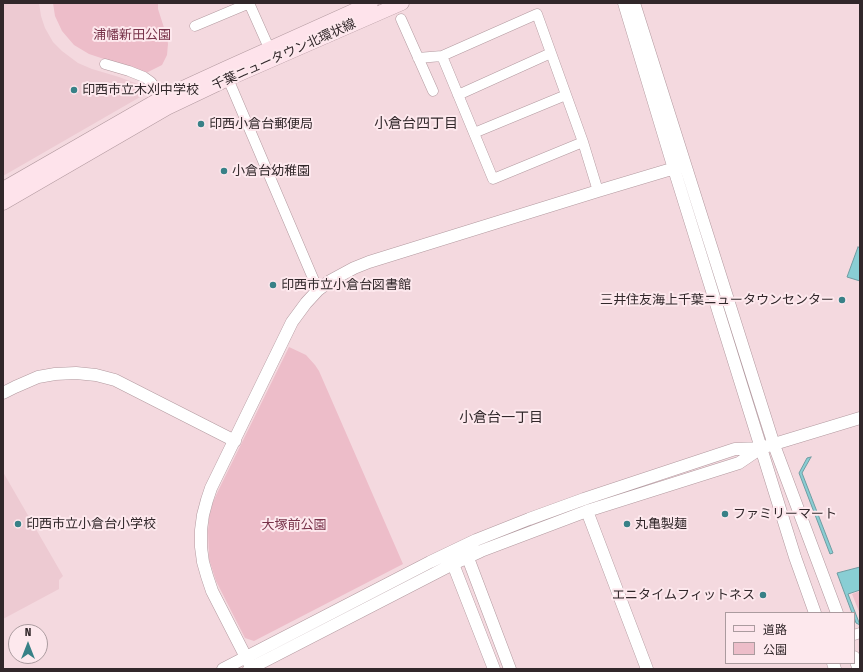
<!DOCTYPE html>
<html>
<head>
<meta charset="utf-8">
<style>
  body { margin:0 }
  #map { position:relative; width:863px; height:672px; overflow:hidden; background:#f4d9df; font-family:"Fira Sans Condensed","Noto Sans JP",sans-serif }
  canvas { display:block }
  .frame { position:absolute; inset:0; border:4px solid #31272a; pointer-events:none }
  .legend { position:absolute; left:725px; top:612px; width:130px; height:52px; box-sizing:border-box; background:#fde8ed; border:1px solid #ab9b9f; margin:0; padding:5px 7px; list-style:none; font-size:12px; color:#31272a }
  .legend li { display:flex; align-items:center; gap:8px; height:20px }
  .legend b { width:20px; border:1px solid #ab9b9f }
  .north { position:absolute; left:8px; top:624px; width:40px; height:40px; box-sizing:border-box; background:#fde8ed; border:1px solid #ab9b9f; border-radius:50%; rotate:0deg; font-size:11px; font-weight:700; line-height:16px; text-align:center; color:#31272a }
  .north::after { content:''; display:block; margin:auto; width:14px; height:18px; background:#388187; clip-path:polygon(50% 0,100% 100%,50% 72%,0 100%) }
</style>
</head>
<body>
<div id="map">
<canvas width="863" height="672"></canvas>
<div class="frame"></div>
<ul class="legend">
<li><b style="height:5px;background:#fee3eb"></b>道路</li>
<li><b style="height:11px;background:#edbdc9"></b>公園</li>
</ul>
<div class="north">N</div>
</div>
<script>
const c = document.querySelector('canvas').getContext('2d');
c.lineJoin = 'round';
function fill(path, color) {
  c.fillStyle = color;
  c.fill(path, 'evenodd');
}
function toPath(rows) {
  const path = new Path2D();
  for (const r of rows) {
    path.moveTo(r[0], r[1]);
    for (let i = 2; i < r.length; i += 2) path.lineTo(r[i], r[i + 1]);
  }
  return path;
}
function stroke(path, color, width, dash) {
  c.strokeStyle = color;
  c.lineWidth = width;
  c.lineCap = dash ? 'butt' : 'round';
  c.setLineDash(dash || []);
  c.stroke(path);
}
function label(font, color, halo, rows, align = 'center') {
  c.font = font + ' "Fira Sans Condensed","Noto Sans JP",sans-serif';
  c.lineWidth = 4;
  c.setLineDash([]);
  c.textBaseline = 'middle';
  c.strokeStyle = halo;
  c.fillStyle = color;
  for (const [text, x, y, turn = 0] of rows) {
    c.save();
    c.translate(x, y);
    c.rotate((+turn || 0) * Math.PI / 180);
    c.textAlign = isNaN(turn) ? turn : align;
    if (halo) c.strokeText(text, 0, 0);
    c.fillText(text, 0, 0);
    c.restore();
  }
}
fill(toPath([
  [3,3,39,3,41,16,45,28,53,42,62,51,78,63,92,69,119,77,143,86,147,93,3,176],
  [3,472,63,576,59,580,59,589,3,619]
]), '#edcad2');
fill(toPath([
  [53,3,158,3,158,9,167,37,168,44,167,55,162,65,146,73,89,54,74,45,62,31,55,16],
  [289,347,306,355,315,365,319,371,403,564,254,641,245,638,216,581,209,559,208,531,209,518,213,502,219,489],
  [860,591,860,614,852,594]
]), '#edbdc9');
const water = toPath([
  [858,247,860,248,860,281,847,277,858,247],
  [811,457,802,473,833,553,830,554,799,473,807,458,811,457],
  [860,567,860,590,848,594,860,625,856,623,854,617,854,613,852,613,837,573,860,567]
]);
fill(water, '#89ced4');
stroke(water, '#6f9ca1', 1);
const minor = toPath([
  [249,3,269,48],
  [401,19,433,91],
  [195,26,250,3],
  [442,56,493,179,583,142],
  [418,58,442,56,537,14,583,142,598,191],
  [105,64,129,71,144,77,151,82,163,97],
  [226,74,318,290],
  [458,95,551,53],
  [474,133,566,95],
  [854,635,860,633]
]);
const tertiary = toPath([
  [624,3,674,169,761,448,795,557,815,613],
  [634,3,774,445,837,613],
  [3,393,15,387,38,377,55,374,76,373,96,375,115,380,235,441],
  [587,511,647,669],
  [854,657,859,669],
  [833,663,835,669],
  [223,669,430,562,476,540,529,519,584,499,735,449,761,448,860,418],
  [249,669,453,564,481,551,587,511,739,463,761,448],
  [252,669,212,591,207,576,203,562,201,547,201,530,203,515,207,500,211,488,292,322,306,303,318,290,330,281,354,268,369,262,598,191,685,165],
  [494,669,453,564,454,551,468,558,510,669]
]);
const secondary = toPath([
  [3,189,163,97,224,69,371,3],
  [3,203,167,108,228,79,402,3]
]);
stroke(minor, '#b2999f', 11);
stroke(tertiary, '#b2999f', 13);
stroke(secondary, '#b2999f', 15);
stroke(minor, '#fff', 10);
stroke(tertiary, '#fff', 12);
stroke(secondary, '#fee3eb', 14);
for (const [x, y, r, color] of [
  [74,90,4,"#388187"],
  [201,124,4,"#388187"],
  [224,171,4,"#388187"],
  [273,285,4,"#388187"],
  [842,300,4,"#388187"],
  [725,514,4,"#388187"],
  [18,524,4,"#388187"],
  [627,524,4,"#388187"],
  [763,595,4,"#388187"]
]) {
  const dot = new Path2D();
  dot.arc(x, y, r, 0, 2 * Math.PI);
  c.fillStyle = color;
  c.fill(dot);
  stroke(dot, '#fde8ed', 1.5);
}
label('13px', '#78334a', '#fde8ed', [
  ["浦幡新田公園",132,35],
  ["大塚前公園",294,525]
]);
label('13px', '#31272a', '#fde8ed', [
  ["千葉ニュータウン北環状線",284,55,-24]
]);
label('13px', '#31272a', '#fde8ed', [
  ["印西市立木刈中学校",82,90],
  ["印西小倉台郵便局",209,124],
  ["小倉台幼稚園",232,171],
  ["印西市立小倉台図書館",281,285],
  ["三井住友海上千葉ニュータウンセンター",834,300,"right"],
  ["ファミリーマート",733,514],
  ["印西市立小倉台小学校",26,524],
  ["丸亀製麺",635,524],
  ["エニタイムフィットネス",755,595,"right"]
], 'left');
label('14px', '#31272a', '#fde8ed', [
  ["小倉台四丁目",416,124],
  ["小倉台一丁目",501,418]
]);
</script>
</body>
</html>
